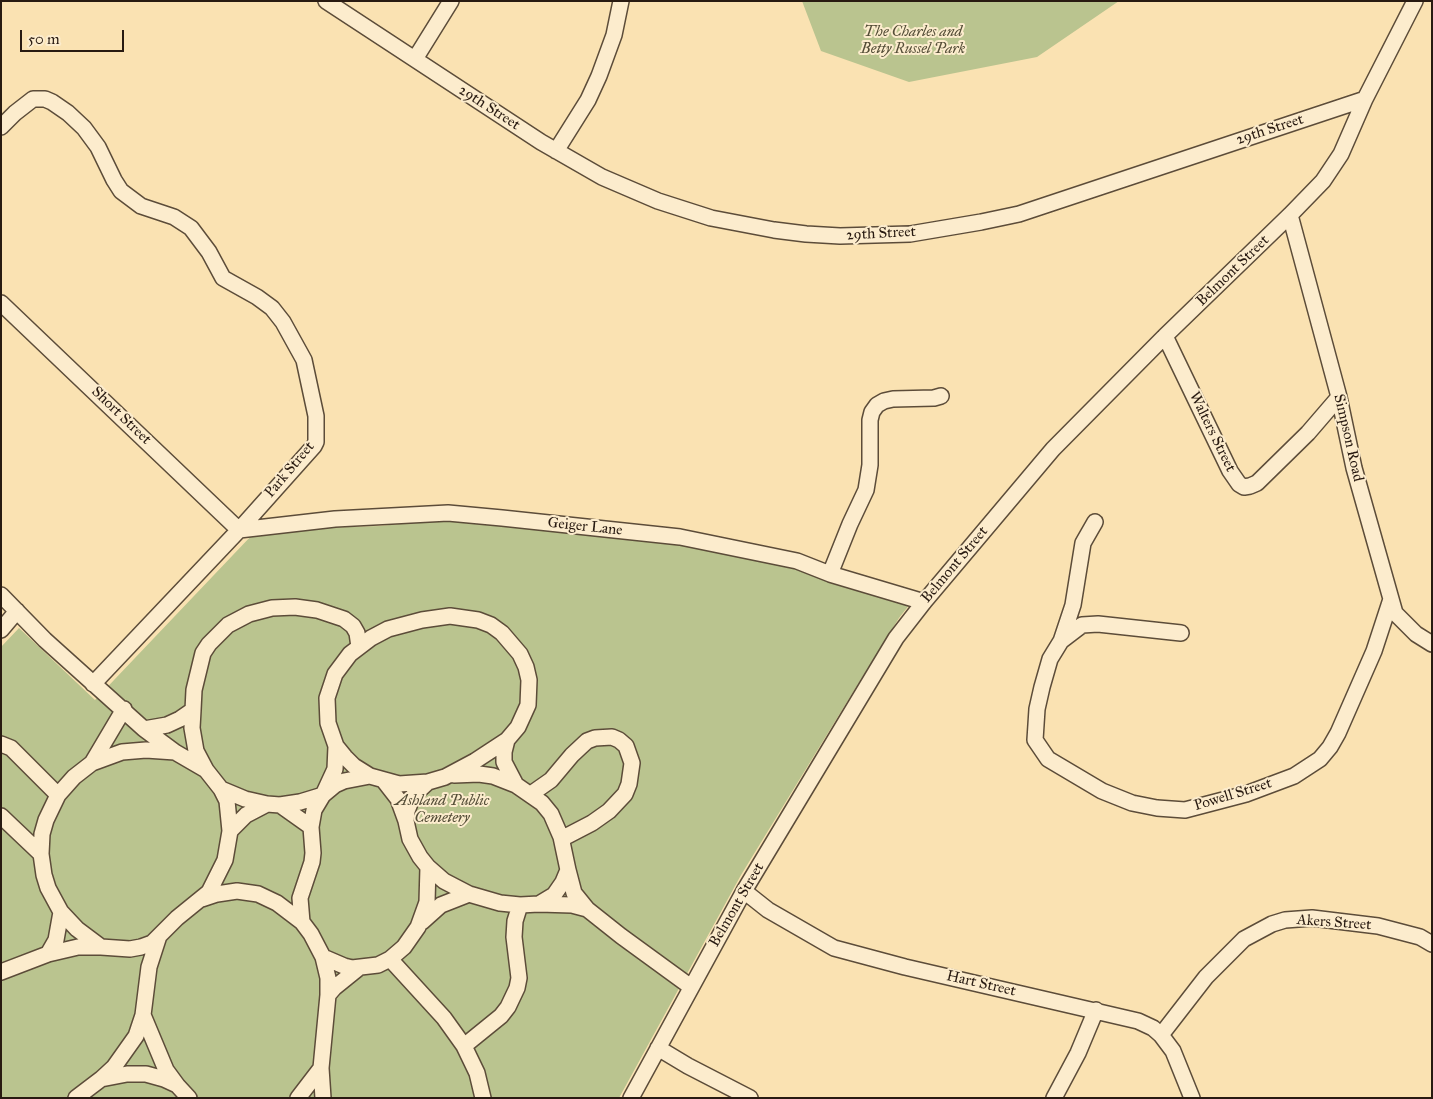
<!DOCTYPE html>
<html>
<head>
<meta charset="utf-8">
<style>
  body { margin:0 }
  #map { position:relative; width:1433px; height:1099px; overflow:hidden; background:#fae2b2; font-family:"IM FELL Great Primer",serif }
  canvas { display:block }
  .frame { position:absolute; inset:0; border:2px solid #281a11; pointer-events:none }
  .scale { position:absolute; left:20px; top:30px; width:104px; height:22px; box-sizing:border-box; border:2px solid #281a11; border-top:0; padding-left:6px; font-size:15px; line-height:18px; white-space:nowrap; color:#281a11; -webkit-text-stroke:4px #fceccd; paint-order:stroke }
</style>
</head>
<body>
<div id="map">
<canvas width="1433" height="1099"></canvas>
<div class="frame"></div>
<div class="scale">50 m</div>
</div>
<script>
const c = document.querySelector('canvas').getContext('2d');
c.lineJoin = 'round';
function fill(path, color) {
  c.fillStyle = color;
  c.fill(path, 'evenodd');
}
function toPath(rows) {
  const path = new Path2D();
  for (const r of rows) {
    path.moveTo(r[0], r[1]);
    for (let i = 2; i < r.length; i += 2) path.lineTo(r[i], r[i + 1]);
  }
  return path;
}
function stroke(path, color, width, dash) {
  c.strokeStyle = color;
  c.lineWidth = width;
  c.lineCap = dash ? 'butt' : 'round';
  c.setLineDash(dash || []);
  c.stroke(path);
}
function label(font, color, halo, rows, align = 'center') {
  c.font = font + ' "IM FELL Great Primer",serif';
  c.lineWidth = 4;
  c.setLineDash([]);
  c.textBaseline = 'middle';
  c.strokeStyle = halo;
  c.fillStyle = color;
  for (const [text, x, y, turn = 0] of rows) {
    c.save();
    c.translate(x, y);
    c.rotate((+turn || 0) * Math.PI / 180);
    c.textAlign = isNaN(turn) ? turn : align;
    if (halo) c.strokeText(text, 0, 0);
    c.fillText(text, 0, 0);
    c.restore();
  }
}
fill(toPath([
  [802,1,1119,1,1037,57,909,82,821,51],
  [446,519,665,543,761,559,825,574,910,604,899,618,861,679,741,875,619,1098,1,1098,1,647,19,628,95,700,252,535,287,529,380,526]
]), '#bac48f');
const minor = toPath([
  [326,1,541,142,602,177,658,201,711,218,774,230,806,234,840,236,910,234,981,222,1019,214,1365,99],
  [415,59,451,1],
  [1,127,15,113,33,99,45,99,52,102,68,113,84,128,98,147,114,180,121,191,141,206,174,217,191,228,209,252,223,278,257,297,272,308,283,322,304,360,316,416,316,442,314,446,239,530,93,684],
  [556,151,588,100,599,76,614,35,621,1],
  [1290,215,1339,397,1354,468,1395,613,1416,634,1432,644],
  [1,303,239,530,335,519,448,513,502,518,680,537,797,561,830,574,924,602],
  [1165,336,1230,471,1239,484,1244,487,1250,486,1257,483,1308,433,1339,397],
  [1095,522,1083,543,1073,605,1061,641,1050,659,1042,687,1037,709,1035,740,1048,759,1102,791,1132,803,1157,808,1185,810,1246,794,1294,776,1320,759,1330,747,1338,733,1374,651,1391,599],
  [830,574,850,524,866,490,870,465,870,420,872,412,877,405,884,401,893,399,934,398,941,396],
  [1,595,45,640,144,729,167,725,180,719,193,710,194,690,203,653,209,644,228,625,249,614,272,608,295,607,317,610,344,619,353,626,357,633,359,647],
  [1,630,17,611],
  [1061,641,1082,625,1098,624,1181,633],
  [193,710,192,728,196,751,206,770],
  [144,729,175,752,206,770,221,789,227,801,230,831],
  [1,744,11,748,58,795],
  [336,746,345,757,354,766,370,776],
  [92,763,124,709],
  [454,775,479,774,493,776,516,785],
  [384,781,398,799,406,821],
  [221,789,245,799,267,804],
  [531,794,551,780,572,755,587,741,595,738,612,737,619,740,626,746,632,763,629,784,625,794,609,811,592,823,567,836,561,837],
  [1,816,41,854,44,875,48,888,61,912,77,929,101,947],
  [311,827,314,810,323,795,335,785,344,781,370,776,399,784,428,782],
  [41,854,42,834,46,820,58,795,74,777,92,763,122,752,146,750,175,752],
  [428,867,444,881,469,894,500,903,520,905,539,904,554,895,563,882,568,870,561,837,551,814,542,803,516,785,504,762,504,752,507,740],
  [568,870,574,893,587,909],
  [744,891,768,910,834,948,905,967,1138,1021,1153,1028,1161,1035,1173,1051,1192,1098],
  [202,899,217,894,237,891,258,894,277,903,302,922],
  [539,904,572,905,587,909,621,936,691,987],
  [422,922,441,905,469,894],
  [48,954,56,940,61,912],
  [323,957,328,978,328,995],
  [390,959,444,1018,464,1046,477,1073,483,1098],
  [1,972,48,954,78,947,101,947,130,949,141,947,152,943,159,936],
  [143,1015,166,1070,177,1085],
  [1161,1035,1206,977,1244,939,1272,924,1285,920,1312,918,1378,926,1420,937,1432,944],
  [464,1046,501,1016,508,1007,517,988,519,978,514,937,515,921,520,905],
  [658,1048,688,1066,750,1098],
  [321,1068,323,1098],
  [101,1079,114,1067,136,1036,143,1015,149,967,159,936,177,918,209,892,225,860,230,831,246,815,267,804,280,805,300,802,323,795,335,769,336,746,328,723,327,698,335,674,350,654,371,638,388,629,422,620,450,616,478,620,491,625,502,633,520,654,526,667,529,680,528,705,518,727,507,740,475,761,445,777,428,782,413,796,407,811,406,821,410,839,420,857,428,867,427,902,418,927,404,947,390,959,378,965,352,968,344,966,323,957,311,934,302,922,300,898,312,862,313,853,311,827,280,805],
  [76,1098,101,1079,127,1074,146,1074,164,1079,177,1085,189,1098],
  [298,1098,321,1068,328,995,334,988,360,967],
  [631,1098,744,891,896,638,924,602,1053,449,1165,336,1290,215,1323,181,1341,154,1365,99,1415,1],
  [1054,1098,1078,1053,1096,1010]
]);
stroke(minor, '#5c4c39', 18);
stroke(minor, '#fceccd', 15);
label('italic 15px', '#544d37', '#fceccd', [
  ["The Charles and",913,32],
  ["Betty Russel Park",913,49],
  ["Ashland Public",442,801],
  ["Cemetery",442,818]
]);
label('15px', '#281a11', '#fceccd', [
  ["29th Street",489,108,33],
  ["29th Street",1270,130,-18],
  ["29th Street",881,234,-3],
  ["Belmont Street",1233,271,-44],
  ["Short Street",121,416,44],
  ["Walters Street",1212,432,64],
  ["Simpson Road",1348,438,77],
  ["Park Street",290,470,-50],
  ["Geiger Lane",585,527,6],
  ["Belmont Street",955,565,-50],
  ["Powell Street",1233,795,-17],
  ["Belmont Street",737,905,-60],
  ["Akers Street",1334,923,4],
  ["Hart Street",981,984,13]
]);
</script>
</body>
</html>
